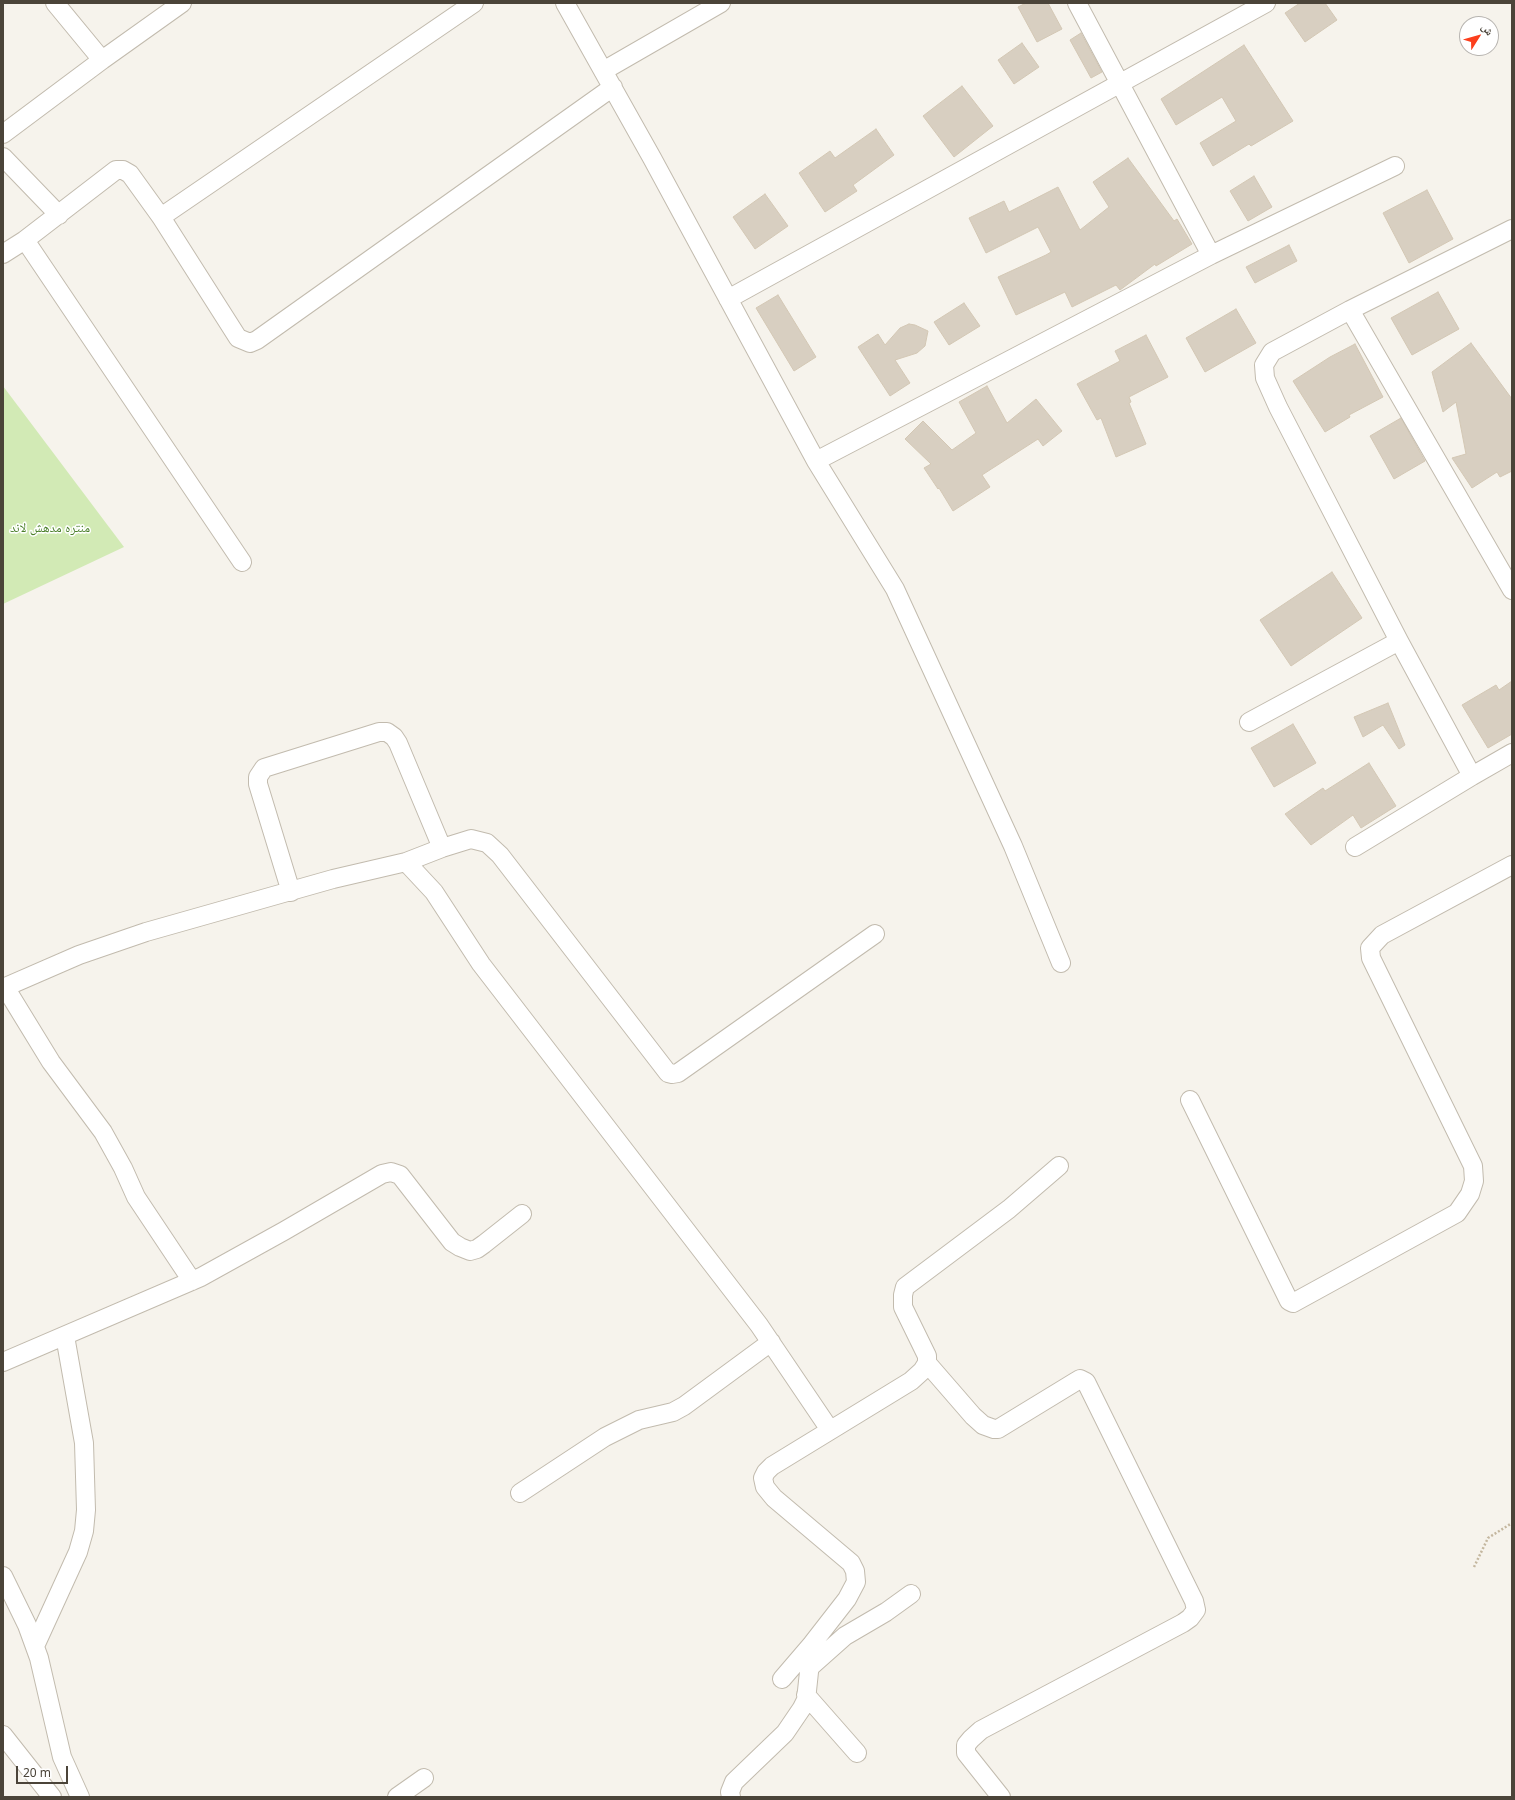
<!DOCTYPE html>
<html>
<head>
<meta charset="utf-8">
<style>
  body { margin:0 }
  #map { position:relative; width:1515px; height:1800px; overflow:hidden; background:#f6f3ec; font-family:"Noto Sans","Noto Naskh Arabic",sans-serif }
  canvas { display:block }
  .frame { position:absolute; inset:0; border:4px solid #4b4439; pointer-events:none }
  .north { position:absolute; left:1459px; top:16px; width:40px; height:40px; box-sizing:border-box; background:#fff; border:1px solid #b7b4b0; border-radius:50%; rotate:53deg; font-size:11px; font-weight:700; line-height:16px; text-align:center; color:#4b4439 }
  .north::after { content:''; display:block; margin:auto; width:14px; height:18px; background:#fc3f1d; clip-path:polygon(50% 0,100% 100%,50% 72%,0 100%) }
  .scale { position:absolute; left:16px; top:1766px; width:52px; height:18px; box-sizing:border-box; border:2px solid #4b4439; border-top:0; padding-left:5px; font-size:12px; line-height:14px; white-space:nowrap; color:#4b4439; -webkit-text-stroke:3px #fff; paint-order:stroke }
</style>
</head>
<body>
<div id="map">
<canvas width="1515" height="1800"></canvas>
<div class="frame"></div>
<div class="north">ش</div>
<div class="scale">20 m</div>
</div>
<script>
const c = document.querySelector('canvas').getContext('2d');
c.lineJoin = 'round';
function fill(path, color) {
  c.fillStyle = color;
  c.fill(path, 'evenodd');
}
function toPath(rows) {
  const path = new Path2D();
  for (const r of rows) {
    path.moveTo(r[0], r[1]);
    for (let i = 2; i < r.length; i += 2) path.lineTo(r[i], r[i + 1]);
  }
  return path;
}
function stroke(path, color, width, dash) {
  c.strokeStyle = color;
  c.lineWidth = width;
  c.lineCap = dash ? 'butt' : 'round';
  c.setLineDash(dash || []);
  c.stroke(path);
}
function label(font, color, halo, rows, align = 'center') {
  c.font = font + ' "Noto Sans","Noto Naskh Arabic",sans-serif';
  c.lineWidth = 3;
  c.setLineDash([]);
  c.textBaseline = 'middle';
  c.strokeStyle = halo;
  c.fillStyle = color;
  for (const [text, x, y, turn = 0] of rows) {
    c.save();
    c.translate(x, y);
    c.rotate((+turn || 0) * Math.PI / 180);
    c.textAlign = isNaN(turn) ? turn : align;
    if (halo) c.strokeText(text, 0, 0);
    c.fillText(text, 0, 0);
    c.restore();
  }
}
fill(toPath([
  [3,386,124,547,3,604]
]), '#d2eab5');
const building = toPath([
  [1026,3,1048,3,1062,29,1037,42,1018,7,1026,3],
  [1300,3,1325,3,1337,20,1305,42,1285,13,1300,3],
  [1081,33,1102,72,1091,78,1070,40,1081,33],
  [1022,43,1039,67,1014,84,998,60,1022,43],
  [1244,45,1293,121,1251,146,1249,144,1213,166,1200,143,1236,121,1222,97,1176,125,1161,99,1244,45],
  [962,86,993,126,954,157,923,116,962,86],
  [876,129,894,155,853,185,857,191,825,212,799,173,830,151,835,158,876,129],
  [1128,158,1174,221,1177,219,1192,244,1156,266,1155,264,1120,290,1116,285,1072,307,1065,292,1016,315,998,277,1046,255,1051,252,1038,227,986,253,969,218,1004,201,1009,212,1058,187,1080,230,1109,207,1093,182,1128,158],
  [1254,176,1272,207,1248,221,1230,191,1254,176],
  [1427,190,1453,239,1409,263,1383,213,1427,190],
  [765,194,788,226,755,249,733,217,765,194],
  [1289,245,1297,261,1255,283,1246,267,1289,245],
  [1438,292,1459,329,1412,355,1391,318,1438,292],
  [778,295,816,357,794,371,756,308,778,295],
  [964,303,980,326,949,345,934,322,964,303],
  [1236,309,1256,343,1205,372,1186,338,1236,309],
  [909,324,915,325,928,331,925,346,917,353,895,360,910,383,890,396,858,347,878,334,885,345,900,328,909,324],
  [1146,335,1168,377,1129,397,1131,402,1129,403,1146,444,1116,457,1101,418,1097,420,1077,384,1120,361,1115,351,1146,335],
  [1471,343,1512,399,1512,471,1500,477,1497,472,1472,488,1452,458,1466,454,1456,402,1443,412,1432,372,1471,343],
  [1355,344,1383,397,1349,415,1350,417,1325,432,1293,381,1330,357,1355,344],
  [987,386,1007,423,1036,399,1062,431,1043,446,1038,439,982,475,990,487,953,511,939,488,938,489,924,468,931,464,905,439,923,421,952,450,976,433,959,402,987,386],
  [1401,418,1425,461,1394,479,1370,436,1401,418],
  [1332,572,1362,618,1291,666,1260,620,1332,572],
  [1512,681,1512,734,1488,748,1462,705,1496,685,1499,690,1512,681],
  [1388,703,1405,745,1399,749,1383,725,1363,737,1354,717,1388,703],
  [1293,724,1316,763,1274,787,1251,748,1293,724],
  [1369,763,1396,806,1361,828,1353,815,1311,845,1285,814,1323,788,1325,791,1369,763]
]);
fill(building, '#d8cfc1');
stroke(building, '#d3c7b4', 1);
const minor = toPath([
  [55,3,102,60],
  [565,3,652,158,816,461,895,589,1013,846,1061,963],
  [603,71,721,3],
  [3,134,102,60,182,3],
  [3,157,59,215],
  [161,217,474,3],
  [25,240,116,170,123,170,130,174,161,217,238,338,250,343,257,340,613,87],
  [3,254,25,240,242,562],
  [1211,255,1395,166],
  [728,299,1266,3],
  [1350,310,1512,590],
  [816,461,1211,255,1077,3],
  [1249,722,1399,641],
  [1472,776,1512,753],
  [1355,847,1472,776,1399,641,1278,407,1265,378,1264,365,1272,352,1350,310,1512,229],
  [406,862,442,848,471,839,487,843,500,855,668,1073,672,1074,678,1073,875,934],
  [291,892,258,784,258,777,264,768,379,732,387,732,394,737,398,743,442,848],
  [5,987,51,1062,103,1132,123,1168,136,1197,192,1281],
  [3,988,79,955,146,932,333,879,406,862,434,892,481,964,759,1325,830,1430],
  [1190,1100,1289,1301,1293,1303,1457,1213,1470,1194,1474,1181,1473,1166,1371,958,1370,948,1382,935,1512,865],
  [3,1362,201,1277,284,1231,382,1174,391,1172,400,1175,452,1242,460,1247,470,1251,477,1249,484,1244,522,1214],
  [927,1363,973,1416,983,1425,994,1429,998,1429,1075,1382,1080,1379,1086,1382,1194,1601,1196,1610,1190,1618,1183,1623,981,1730,971,1739,966,1745,966,1753,1001,1797],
  [520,1493,605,1437,639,1420,673,1412,684,1406,771,1342],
  [3,1576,27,1625,39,1658,62,1757,80,1797],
  [35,1646,78,1552,84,1531,86,1510,84,1443,65,1336],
  [809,1668,845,1636,886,1612,911,1594],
  [782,1679,812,1644,847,1599,856,1582,855,1571,851,1563,774,1498,765,1487,763,1478,766,1472,772,1466,911,1381,922,1371,927,1363,927,1356,903,1307,903,1295,905,1287,1009,1209,1059,1166],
  [806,1695,857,1753],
  [3,1735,52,1797],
  [397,1797,424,1778],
  [731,1797,730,1792,734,1782,785,1733,802,1708,806,1700,812,1644]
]);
stroke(minor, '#c2bbae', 20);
stroke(toPath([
  [1474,1567,1488,1538,1512,1523]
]), '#c4b79f', 2.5, [2, 2]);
stroke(minor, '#fff', 18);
label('13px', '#4a7f2a', '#fff', [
  ["منتره مدهش لاند",50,528]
]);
</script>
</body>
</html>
